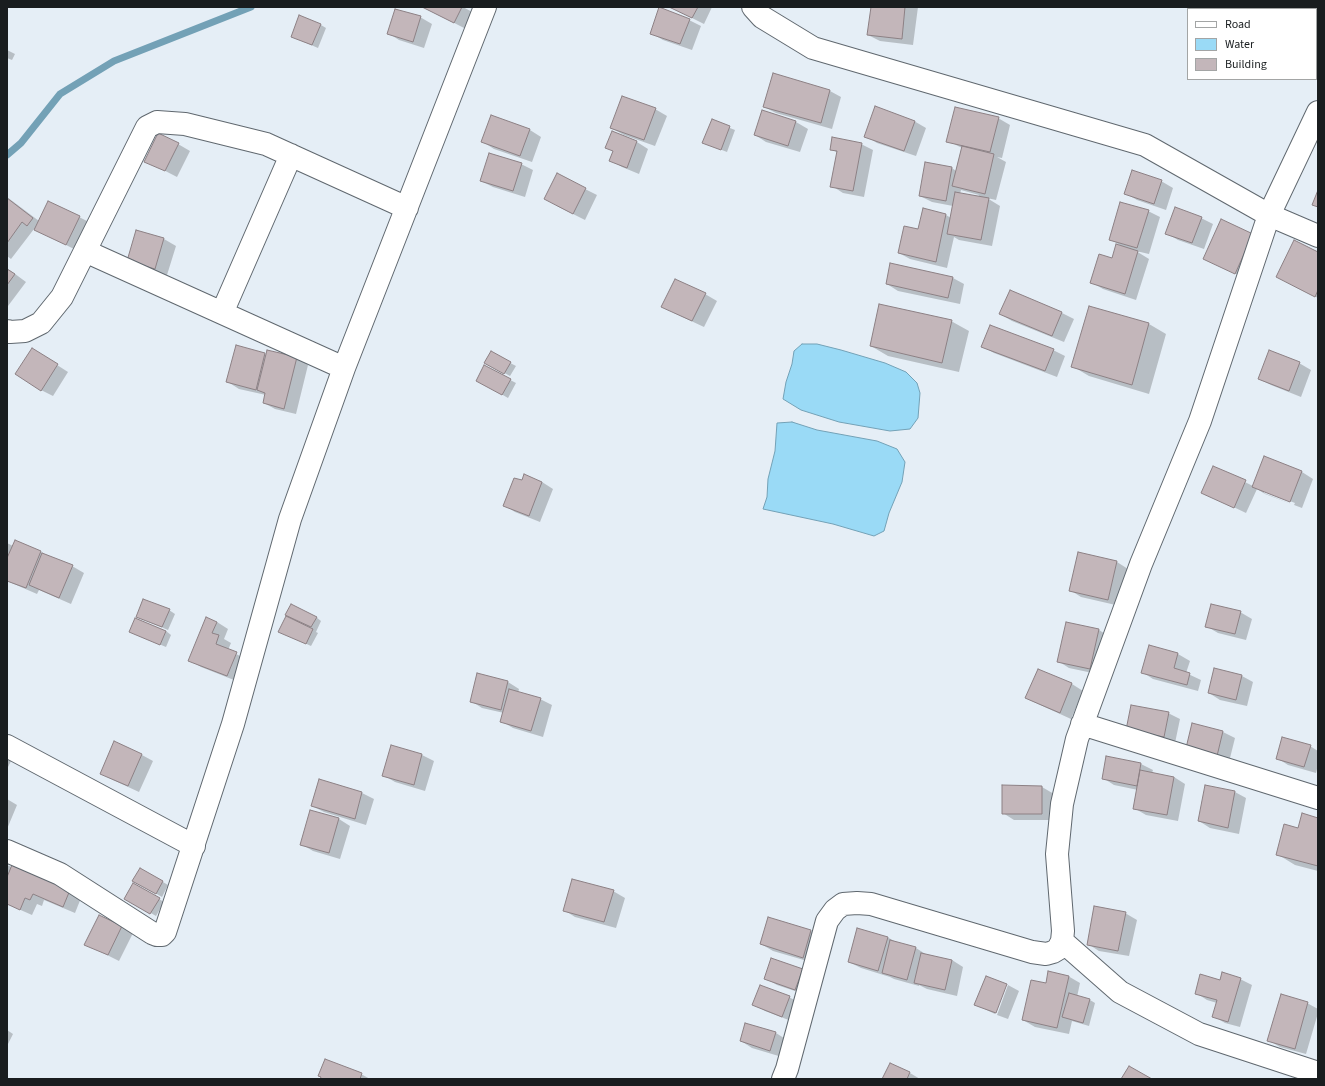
<!DOCTYPE html>
<html>
<head>
<meta charset="utf-8">
<style>
  body { margin:0 }
  #map { position:relative; width:1325px; height:1086px; overflow:hidden; background:#e5eef6; font-family:"Source Sans 3",sans-serif }
  canvas { display:block }
  .frame { position:absolute; inset:0; border:8px solid #191d1f; pointer-events:none }
  .legend { position:absolute; left:1187px; top:8px; width:130px; height:72px; box-sizing:border-box; background:#fff; border:1px solid #a3a5a5; margin:0; padding:5px 7px; list-style:none; font-size:12px; color:#191d1f }
  .legend li { display:flex; align-items:center; gap:8px; height:20px }
  .legend b { width:20px; border:1px solid #a3a5a5 }
</style>
</head>
<body>
<div id="map">
<canvas width="1325" height="1086"></canvas>
<div class="frame"></div>
<ul class="legend">
<li><b style="height:5px;background:#fff"></b>Road</li>
<li><b style="height:11px;background:#9adaf6"></b>Water</li>
<li><b style="height:11px;background:#c3b6ba"></b>Building</li>
</ul>
</div>
<script>
const c = document.querySelector('canvas').getContext('2d');
c.lineJoin = 'round';
function fill(path, color) {
  c.fillStyle = color;
  c.fill(path, 'evenodd');
}
function toPath(rows) {
  const path = new Path2D();
  for (const r of rows) {
    path.moveTo(r[0], r[1]);
    for (let i = 2; i < r.length; i += 2) path.lineTo(r[i], r[i + 1]);
  }
  return path;
}
function stroke(path, color, width, dash) {
  c.strokeStyle = color;
  c.lineWidth = width;
  c.lineCap = dash ? 'butt' : 'round';
  c.setLineDash(dash || []);
  c.stroke(path);
}
const water = toPath([
  [802,344,817,344,841,350,885,363,906,372,917,383,920,393,918,418,910,429,890,431,839,422,801,410,783,399,786,382,792,364,794,351,802,344],
  [792,422,817,430,877,441,897,449,905,462,902,482,889,513,884,531,874,536,833,524,763,509,767,497,768,479,775,451,777,423,792,422]
]);
fill(water, '#9adaf6');
stroke(water, '#73a1b6', 1);
fill(toPath([
  [423,7,463,7,474,13,466,29],
  [670,7,712,7,704,24],
  [872,7,918,7,913,45,880,41,868,35],
  [420,17,432,24,424,48,399,40,388,33],
  [689,20,701,26,692,50,663,40,651,33],
  [321,25,326,28,318,48,297,39],
  [7,50,15,54,12,60,7,58],
  [830,91,841,97,832,129,776,113,764,107],
  [655,109,667,116,655,146,624,135,611,128],
  [762,111,796,122,808,129,800,152,766,142,755,135],
  [998,118,1010,125,1002,158,997,157,1006,162,996,200,987,198,1000,206,992,246,959,240,954,237,947,268,910,259,899,253,919,231,923,210,946,215,951,218,953,206,932,202,920,196,926,163,952,168,956,171,962,148,948,141],
  [961,190,979,195,978,197,960,194],
  [712,121,735,130,727,152,709,145],
  [914,121,926,128,916,156,877,143,866,136],
  [530,130,541,137,532,162,494,149,483,142],
  [613,132,637,142,648,149,639,174,622,167,610,160,614,151,607,147],
  [178,144,190,151,177,177,146,161],
  [861,144,873,150,864,197,843,193,832,186,838,153,831,149],
  [521,164,533,170,525,197,493,187,481,181],
  [1161,181,1173,188,1166,210,1137,200,1125,193],
  [585,189,597,195,585,220,557,206],
  [7,197,39,221,79,217,91,223,78,251,34,229,11,259,7,256],
  [1148,211,1160,217,1149,254,1136,251,1149,259,1136,300,1103,289,1091,282,1123,247,1110,239],
  [1201,218,1213,224,1204,249,1178,240,1166,233],
  [137,231,164,239,176,246,167,275,140,267],
  [1253,235,1246,279,1204,258],
  [1318,253,1318,298,1277,277],
  [7,268,26,282,8,306,7,306],
  [953,278,964,284,960,304,898,291,887,284],
  [1010,291,1062,313,1074,319,1064,342,1012,321,1000,314],
  [705,294,717,301,704,327,674,313],
  [1090,307,1149,324,1166,334,1149,394,1089,376,1072,366],
  [951,321,969,331,959,372,888,356,871,346],
  [237,347,267,355,297,358,308,365,296,414,275,409,264,403,266,395,239,389,228,382],
  [983,347,1053,350,1065,356,1057,377,994,353],
  [491,353,516,366,510,376,486,363],
  [43,356,68,372,53,396,41,390],
  [1299,363,1311,370,1301,397,1271,385,1259,379],
  [485,367,516,383,508,398,477,380],
  [1265,457,1302,472,1313,479,1302,508,1265,494,1257,489,1246,513,1202,492,1214,467,1253,486],
  [1264,491,1295,503,1294,505,1264,493],
  [522,482,542,482,553,489,540,522,515,512,504,505],
  [15,541,72,566,84,573,71,604,39,590,37,594,7,581,7,543,13,546],
  [1078,553,1117,562,1128,569,1120,606,1081,597,1070,590],
  [169,610,175,614,168,630,142,619],
  [1240,612,1252,619,1246,640,1218,633,1206,626],
  [316,617,321,621,316,632,318,633,311,646,285,634,296,620],
  [217,622,228,629,224,639,231,643,228,650,248,660,239,682,201,667,189,660],
  [1066,623,1099,630,1110,637,1102,675,1069,668,1058,661],
  [166,631,171,635,166,647,130,632],
  [1149,646,1178,654,1190,661,1186,673,1201,680,1198,691,1153,679,1142,672],
  [1038,670,1072,684,1083,691,1071,719,1038,704,1026,698],
  [478,674,508,682,519,689,518,693,540,699,552,705,543,737,513,728,501,721,504,713,482,708,471,701],
  [1242,676,1253,682,1247,706,1220,700,1209,693],
  [1168,713,1180,719,1175,743,1139,736],
  [1193,725,1223,732,1235,738,1229,762,1199,755],
  [392,746,422,755,434,761,425,791,395,782,383,775],
  [1310,746,1318,751,1318,765,1316,773,1288,765,1277,758],
  [142,755,153,761,139,792,113,780,101,773],
  [7,756,12,759,7,769],
  [1107,757,1141,764,1153,770,1152,773,1174,777,1185,784,1178,821,1146,815,1134,808,1138,790,1114,785,1103,778],
  [320,780,362,793,374,799,366,825,324,812,312,806],
  [1206,786,1235,792,1246,798,1239,834,1210,828,1199,821],
  [1003,787,1042,787,1054,794,1053,820,1014,820,1003,813],
  [7,799,17,805,7,829],
  [339,819,350,826,340,859,313,851,301,844],
  [1318,819,1318,871,1295,865,1277,854,1298,829],
  [7,865,81,898,75,913,44,900,42,906,37,904,32,915,7,904],
  [141,869,168,885,162,897,134,881],
  [134,884,164,902,156,916,125,898],
  [613,891,625,898,616,928,575,917,564,910],
  [1125,913,1137,920,1129,956,1099,951,1088,944],
  [121,926,133,933,119,961,85,944],
  [811,931,822,937,814,963,773,951,761,944],
  [887,937,898,943,916,948,927,955,952,960,963,967,957,996,927,989,919,985,919,986,894,979,890,977,861,968,849,962],
  [802,970,807,995,777,985,765,978],
  [1068,976,1080,983,1077,997,1090,1000,1095,1003,1089,1026,1072,1021,1069,1034,1035,1027,1023,1020],
  [986,977,1008,985,1006,985,995,1014,976,1005],
  [1240,979,1252,985,1240,1027,1225,1023,1213,1016,1217,1003,1207,1000,1196,993,1221,981],
  [1008,985,1019,991,1008,1019,997,1015],
  [789,997,801,1004,794,1022,765,1011,753,1004],
  [1307,1003,1318,1009,1318,1013,1306,1054,1280,1047,1268,1040],
  [746,1024,776,1033,787,1040,782,1057,752,1048,741,1041],
  [7,1030,13,1034,7,1046],
  [890,1064,910,1073,920,1079,883,1079],
  [361,1074,370,1079,321,1079]
]), '#0003');
stroke(toPath([
  [7,155,21,143,60,94,114,61,251,7]
]), '#73a1b6', 7);
const building = toPath([
  [422,7,462,7,454,23,422,7],
  [659,7,690,19,680,44,650,34,659,7],
  [669,7,698,7,692,18,669,7],
  [871,7,905,7,902,39,867,35,871,7],
  [395,9,421,16,413,42,387,34,395,9],
  [299,15,321,24,312,45,291,37,299,15],
  [773,73,830,90,821,123,763,107,773,73],
  [622,96,656,108,644,140,610,128,622,96],
  [875,106,915,121,904,151,864,137,875,106],
  [955,107,999,117,990,152,946,142,955,107],
  [762,110,796,121,788,146,754,135,762,110],
  [491,115,530,129,520,156,481,142,491,115],
  [712,119,730,126,721,150,702,143,712,119],
  [612,131,637,141,627,168,609,161,613,151,605,148,612,131],
  [158,133,179,143,165,171,144,162,158,133],
  [832,137,862,143,853,191,830,187,837,151,830,150,832,137],
  [962,146,994,154,985,194,952,186,962,146],
  [489,153,522,163,513,191,480,181,489,153],
  [925,162,952,167,946,201,919,196,925,162],
  [1132,170,1162,180,1154,204,1124,194,1132,170],
  [557,173,586,188,573,214,544,199,557,173],
  [1318,190,1318,207,1312,205,1318,190],
  [955,192,989,198,981,240,947,234,955,192],
  [7,198,33,218,27,226,22,222,7,243,7,198],
  [48,201,80,216,66,245,34,230,48,201],
  [1120,202,1149,210,1137,248,1109,240,1120,202],
  [1175,207,1202,217,1192,243,1165,234,1175,207],
  [923,208,946,214,936,262,898,253,904,226,918,229,923,208],
  [1221,219,1253,234,1235,274,1203,259,1221,219],
  [136,230,164,238,155,269,127,261,136,230],
  [1294,240,1318,252,1318,290,1315,297,1276,277,1294,240],
  [1116,244,1138,251,1125,294,1090,283,1099,254,1112,258,1116,244],
  [890,263,953,277,948,298,886,284,890,263],
  [7,269,15,274,7,285,7,269],
  [675,279,706,293,692,321,661,307,675,279],
  [1010,290,1062,312,1052,336,999,314,1010,290],
  [879,304,952,320,942,363,870,346,879,304],
  [1089,306,1149,323,1132,385,1071,367,1089,306],
  [990,325,1054,349,1045,371,981,347,990,325],
  [236,345,265,353,256,390,226,382,236,345],
  [32,348,58,364,41,391,15,374,32,348],
  [267,350,297,357,284,409,263,403,265,393,257,390,267,350],
  [1269,350,1300,362,1289,391,1258,379,1269,350],
  [491,351,511,362,504,374,484,363,491,351],
  [484,365,511,379,502,395,476,381,484,365],
  [1264,456,1302,471,1290,502,1252,487,1264,456],
  [1213,466,1246,480,1234,508,1201,493,1213,466],
  [524,474,542,482,529,516,503,506,514,478,522,480,524,474],
  [15,540,41,551,26,588,7,581,7,558,15,540],
  [1078,552,1117,561,1108,600,1069,591,1078,552],
  [42,553,73,565,59,598,29,585,42,553],
  [143,599,170,609,162,627,136,617,143,599],
  [291,604,317,617,311,627,285,615,291,604],
  [1211,604,1241,611,1235,634,1205,627,1211,604],
  [286,616,313,629,306,644,278,632,286,616],
  [206,617,217,622,212,633,219,635,216,644,237,652,227,676,188,661,206,617],
  [135,618,166,631,160,645,129,632,135,618],
  [1066,622,1099,629,1090,669,1057,662,1066,622],
  [1149,645,1178,653,1174,668,1190,673,1187,685,1141,673,1149,645],
  [1214,668,1242,675,1236,700,1208,693,1214,668],
  [1038,669,1072,683,1060,713,1025,698,1038,669],
  [477,673,508,681,501,710,470,702,477,673],
  [509,689,541,698,531,731,500,722,509,689],
  [1131,705,1169,712,1164,737,1126,730,1131,705],
  [1192,723,1223,731,1217,756,1186,748,1192,723],
  [1282,737,1311,745,1304,767,1276,759,1282,737],
  [114,741,142,754,128,786,100,774,114,741],
  [391,745,422,754,414,785,382,776,391,745],
  [1106,756,1141,763,1137,786,1102,779,1106,756],
  [1140,770,1174,777,1167,815,1133,809,1140,770],
  [319,779,362,792,355,819,311,806,319,779],
  [1002,785,1042,786,1042,814,1002,814,1002,785],
  [1205,785,1235,791,1228,828,1198,821,1205,785],
  [310,810,339,818,329,853,300,845,310,810],
  [1302,813,1318,818,1318,866,1276,855,1284,824,1298,828,1302,813],
  [12,865,70,890,63,907,33,894,30,900,25,898,20,910,7,904,7,877,12,865],
  [140,868,163,881,156,894,132,881,140,868],
  [572,879,614,890,604,922,563,911,572,879],
  [133,883,160,898,150,914,124,899,133,883],
  [1094,906,1126,912,1118,951,1087,945,1094,906],
  [99,915,122,926,108,955,84,945,99,915],
  [768,917,811,930,803,958,760,944,768,917],
  [857,928,888,937,878,971,848,962,857,928],
  [890,940,916,947,907,980,882,973,890,940],
  [921,953,952,960,945,990,914,983,921,953],
  [771,958,803,969,795,990,764,979,771,958],
  [1048,971,1069,976,1057,1028,1022,1020,1031,980,1046,983,1048,971],
  [1222,972,1241,978,1228,1022,1212,1017,1217,1000,1195,994,1200,974,1220,980,1222,972],
  [986,976,1007,984,996,1013,974,1005,986,976],
  [760,985,790,996,782,1017,752,1005,760,985],
  [1069,993,1090,999,1083,1023,1062,1017,1069,993],
  [1281,994,1308,1002,1295,1049,1267,1041,1281,994],
  [745,1023,776,1032,770,1051,740,1041,745,1023],
  [325,1059,362,1073,360,1079,320,1079,321,1077,318,1076,325,1059],
  [890,1063,910,1072,907,1079,882,1079,890,1063],
  [1129,1066,1152,1079,1121,1079,1129,1066]
]);
fill(building, '#c3b6ba');
stroke(building, '#8c8084', 1);
const minor = toPath([
  [753,7,762,17,813,48,1145,145,1269,215,1318,236],
  [85,251,344,368],
  [222,313,291,155],
  [7,331,10,332,25,331,41,323,62,297,147,127,157,122,185,124,266,144,407,208],
  [1082,724,1318,798],
  [7,746,194,846],
  [7,851,60,874,152,933,157,935,162,935,165,932,233,724,290,519,344,368,485,7],
  [1062,941,1120,992,1199,1034,1318,1073],
  [783,1079,787,1069,827,921,835,910,843,904,857,903,871,904,1032,952,1046,954,1053,952,1058,949,1062,941,1063,931,1057,854,1062,804,1077,739,1141,564,1200,421,1269,215,1318,112]
]);
stroke(minor, '#60686f', 24);
stroke(minor, '#fff', 22);
</script>
</body>
</html>
